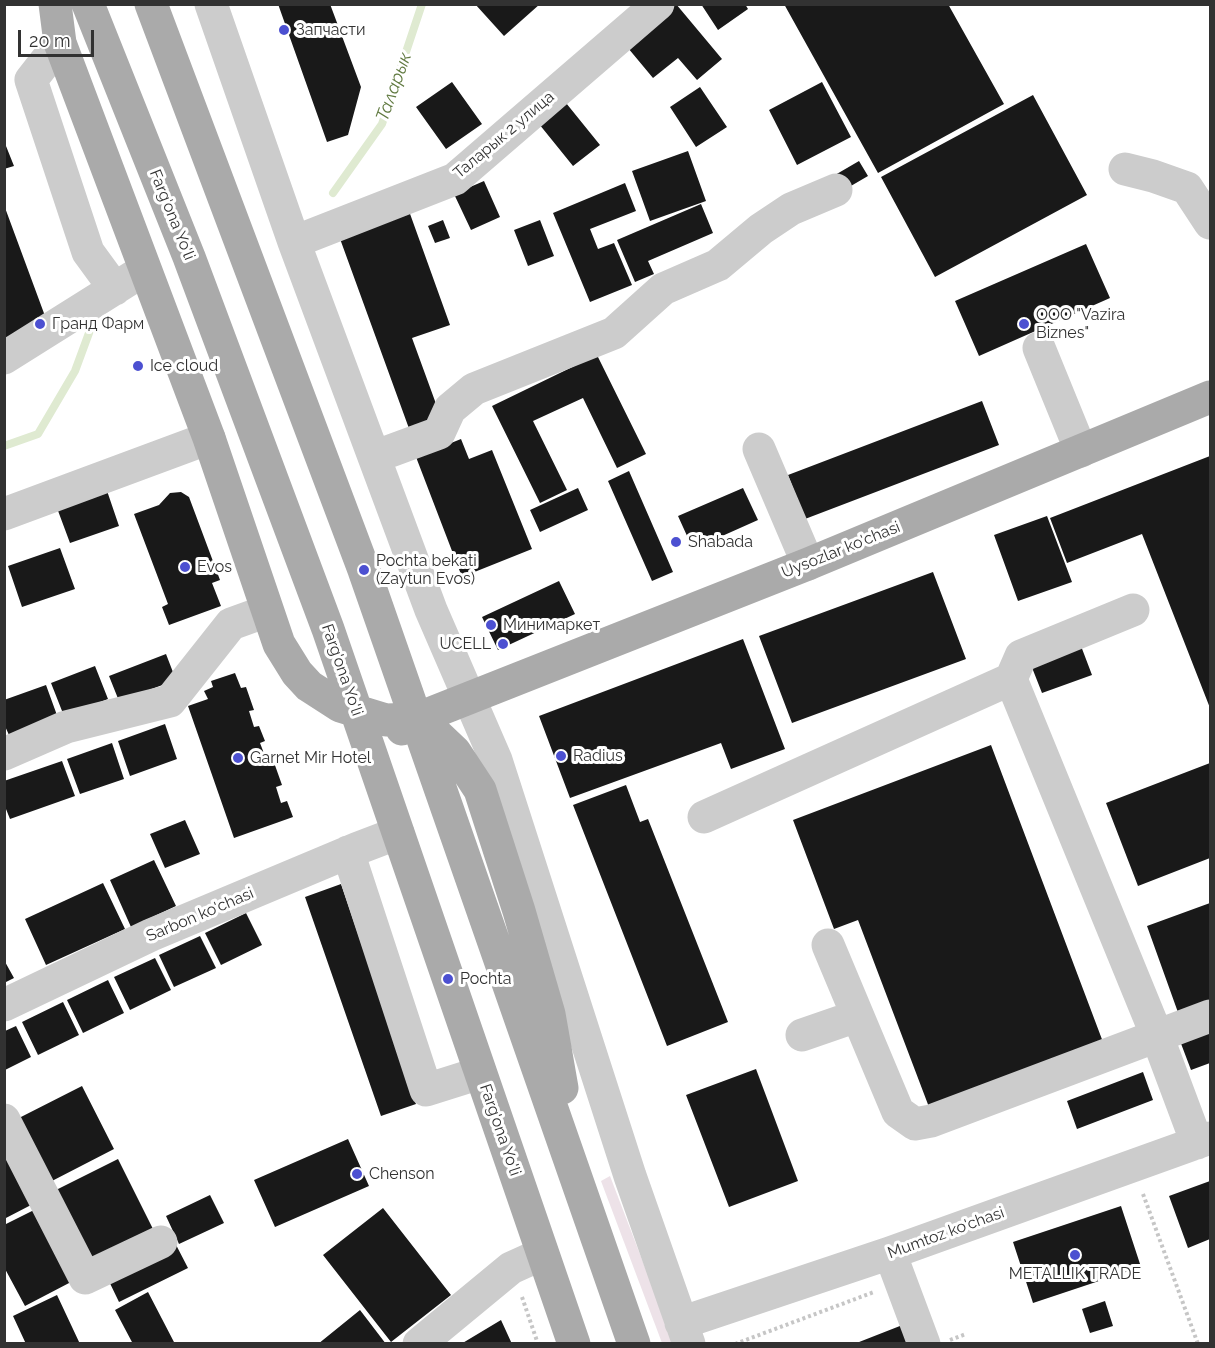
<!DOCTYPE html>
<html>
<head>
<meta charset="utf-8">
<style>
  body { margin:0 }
  #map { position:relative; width:1215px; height:1348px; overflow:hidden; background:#fff; font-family:Raleway,sans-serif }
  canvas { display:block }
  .frame { position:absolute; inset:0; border:6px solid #323232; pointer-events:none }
  .scale { position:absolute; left:18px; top:30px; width:76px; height:27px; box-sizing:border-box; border:3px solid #323232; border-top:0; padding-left:8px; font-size:18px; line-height:21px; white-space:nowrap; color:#323232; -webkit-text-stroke:4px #fff; paint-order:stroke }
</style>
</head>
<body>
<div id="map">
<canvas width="1215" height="1348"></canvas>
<div class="frame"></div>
<div class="scale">20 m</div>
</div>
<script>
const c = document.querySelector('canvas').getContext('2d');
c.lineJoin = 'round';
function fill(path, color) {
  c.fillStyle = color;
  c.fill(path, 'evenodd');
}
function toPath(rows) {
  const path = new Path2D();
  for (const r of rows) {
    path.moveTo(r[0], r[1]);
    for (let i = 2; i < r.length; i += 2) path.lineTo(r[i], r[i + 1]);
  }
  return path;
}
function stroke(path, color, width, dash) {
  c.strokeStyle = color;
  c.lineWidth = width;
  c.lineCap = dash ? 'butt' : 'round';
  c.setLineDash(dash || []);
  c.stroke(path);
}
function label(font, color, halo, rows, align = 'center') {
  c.font = font + ' Raleway,sans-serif';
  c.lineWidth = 6;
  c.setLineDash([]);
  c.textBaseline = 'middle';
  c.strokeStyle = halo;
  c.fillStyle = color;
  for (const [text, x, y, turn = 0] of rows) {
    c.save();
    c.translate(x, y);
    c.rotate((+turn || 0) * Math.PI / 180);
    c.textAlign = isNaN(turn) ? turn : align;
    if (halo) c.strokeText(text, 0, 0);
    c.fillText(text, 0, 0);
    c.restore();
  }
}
fill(toPath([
  [610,1176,674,1343,662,1343,601,1181]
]), '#ede2e8');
stroke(toPath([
  [333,193,382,124,422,4],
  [4,446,38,434,75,371,96,314]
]), '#dfead1', 8);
fill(toPath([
  [278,4,330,4,361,87,348,135,327,142],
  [475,4,540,4,504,36],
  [664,4,676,4,722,59,697,80,678,58,653,78,628,48],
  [701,4,745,4,748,9,718,30],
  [784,4,948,4,1004,104,878,173],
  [452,82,482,124,446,149,416,107],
  [822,82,851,137,797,165,769,110],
  [700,87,727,127,696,147,670,107],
  [1033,95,1087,195,935,277,881,177],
  [562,98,600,145,573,166,535,119],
  [4,141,14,166,4,169],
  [688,151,706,201,650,221,632,171],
  [859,161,868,176,844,190,835,175],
  [484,181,500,217,471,230,454,194],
  [625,183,636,211,590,229,598,249,614,243,632,285,590,302,553,213],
  [701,204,713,233,648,261,654,274,635,282,617,240],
  [4,205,45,316,4,339],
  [409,211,450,325,412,338,443,423,411,434,339,236],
  [443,220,450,238,435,243,428,226],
  [540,220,554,256,528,266,514,230],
  [1086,244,1110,298,979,356,955,301],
  [597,355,646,454,617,468,583,398,533,421,567,490,540,503,492,406],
  [982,401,999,445,805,519,788,475],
  [461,439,469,459,492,450,532,549,462,577,416,457],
  [1210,456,1210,708,1142,534,1067,563,1050,518],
  [629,471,673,572,652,581,608,481],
  [104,482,119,526,70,543,54,500],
  [578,488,588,510,540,532,530,510],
  [743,488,758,520,693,549,678,516],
  [181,492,189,497,220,580,212,583,221,606,169,625,162,607,168,604,134,514,159,505,170,493],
  [1047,516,1072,582,1018,601,994,535],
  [60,548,75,589,22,607,8,566],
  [933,572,966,659,792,723,759,636],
  [559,581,575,614,498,650,482,617],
  [743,639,785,749,731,769,721,743,570,798,539,716],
  [1081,646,1092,675,1042,693,1031,665],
  [166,654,176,680,119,701,109,676],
  [95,666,108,699,64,716,51,683],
  [235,673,241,688,246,687,254,710,249,711,254,727,259,726,265,741,260,743,265,756,271,754,282,785,276,787,281,803,287,801,293,817,234,838,188,706,208,699,204,691,213,687,211,681],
  [46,685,58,718,9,735,4,724,4,700],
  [165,724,177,759,130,776,118,741],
  [112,743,124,779,80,794,67,759],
  [991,745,1106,1050,932,1115,858,920,834,929,793,820],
  [62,761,75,796,10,819,4,804,4,781],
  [1210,763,1210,858,1138,886,1106,803],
  [626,785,640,822,648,819,728,1022,667,1046,573,805],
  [185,820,200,854,165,868,150,834],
  [154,860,176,906,131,927,110,880],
  [103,883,125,929,46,965,25,919],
  [341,884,416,1104,381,1116,305,897],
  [1210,903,1210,1007,1180,1018,1147,926],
  [246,913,262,945,221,965,205,933],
  [200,936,216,968,174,987,159,955],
  [155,958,171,990,130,1010,114,977],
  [4,960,14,978,4,983],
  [108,980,124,1013,83,1033,67,1000],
  [63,1002,79,1035,38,1055,22,1022],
  [1210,1021,1210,1063,1191,1070,1177,1033],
  [16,1026,31,1057,5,1070,5,1031],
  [756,1069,798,1181,729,1207,686,1095],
  [1143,1072,1153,1100,1077,1129,1067,1101],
  [82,1086,114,1149,50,1182,17,1119],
  [348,1139,369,1186,275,1227,254,1180],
  [6,1157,31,1205,4,1219,4,1158],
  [118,1159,153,1229,89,1260,54,1191],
  [1210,1181,1210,1239,1188,1248,1169,1196],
  [210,1195,224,1223,179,1244,166,1216],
  [1121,1206,1141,1267,1033,1303,1013,1242],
  [383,1208,451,1295,391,1342,323,1255],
  [34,1210,71,1282,25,1306,4,1267,4,1225],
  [173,1239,188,1268,119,1302,105,1273],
  [148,1292,175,1344,133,1344,115,1310],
  [57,1295,80,1344,26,1344,13,1316],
  [1105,1301,1113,1326,1090,1333,1082,1309],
  [360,1310,386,1344,318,1344],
  [501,1320,512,1344,461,1344],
  [905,1324,913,1344,854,1344]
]), '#191919');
stroke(toPath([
  [1143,1194,1198,1344],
  [522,1297,538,1344],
  [950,1340,966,1334],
  [735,1344,874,1292]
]), '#c6c6c6', 4, [3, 3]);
stroke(toPath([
  [211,4,294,242,431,610,496,760,630,1176,689,1344],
  [60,43,31,80,88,252,115,289],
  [1125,169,1153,176,1187,188,1210,223],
  [294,242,455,179,658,4],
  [1039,348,1081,451],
  [4,358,133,277],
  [759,449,808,564],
  [374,457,439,433,450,409,474,389,614,333,663,289,718,265,761,229,791,209,836,190],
  [4,514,209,438],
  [1133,610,1021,656,1011,679,1157,1036,1197,1143],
  [4,754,66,727,170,701,231,624,267,611],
  [704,817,1011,679],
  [348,852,426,1090,480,1073],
  [828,945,898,1112,915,1124,931,1121,1210,1016],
  [4,1005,151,935,356,849,398,833],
  [802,1035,857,1016],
  [4,1120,85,1278,161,1242],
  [890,1253,924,1344],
  [681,1323,890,1253,1210,1138],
  [419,1344,511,1268,542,1254]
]), '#ccc', 33);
stroke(toPath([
  [55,4,60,43,209,438,279,644,297,673,309,686,340,706,386,720,416,719,436,734,455,752,480,790,519,911,549,1014,562,1088],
  [88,4,189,257,328,629,574,1344],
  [151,4,364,570,634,1344],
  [402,729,416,719,808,564,1210,397]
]), '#aaa', 33);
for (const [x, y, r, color] of [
  [284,30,6,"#4c50d1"],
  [40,324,6,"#4c50d1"],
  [1024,324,6,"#4c50d1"],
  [138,366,6,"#4c50d1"],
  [676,542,6,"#4c50d1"],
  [185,567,6,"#4c50d1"],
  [364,570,6,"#4c50d1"],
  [491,625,6,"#4c50d1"],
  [503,644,6,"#4c50d1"],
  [561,756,6,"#4c50d1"],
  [238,758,6,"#4c50d1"],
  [448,979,6,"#4c50d1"],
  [357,1174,6,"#4c50d1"],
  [1075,1255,6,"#4c50d1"]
]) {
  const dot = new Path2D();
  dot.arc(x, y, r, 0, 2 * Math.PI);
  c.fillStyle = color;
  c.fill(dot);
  stroke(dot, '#fff', 2);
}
label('16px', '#323232', '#fff', [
  ["Запчасти",296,30],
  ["OOO \"Vazira",1036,315],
  ["Biznes\"",1036,333],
  ["Гранд Фарм",52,324],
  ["Ice cloud",150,366],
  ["Shabada",688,542],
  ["Pochta bekati",376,561],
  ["(Zaytun Evos)",376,579],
  ["Evos",197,567],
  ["Минимаркет",503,625],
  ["UCELL",491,644,"right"],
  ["Radius",573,756],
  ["Garnet Mir Hotel",250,758],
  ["Pochta",460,979],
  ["Chenson",369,1174],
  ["METALLIK TRADE",1075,1274,"center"]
], 'left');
label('16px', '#323232', '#fff', [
  ["Таларык 2 улица",504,135,-40],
  ["Farg'ona Yo'li",172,215,68],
  ["Uysozlar ko'chasi",841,550,-22],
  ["Farg'ona Yo'li",342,670,71],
  ["Sarbon ko'chasi",200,915,-23],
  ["Farg'ona Yo'li",500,1130,71],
  ["Mumtoz ko'chasi",946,1233,-20]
]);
label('italic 18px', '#617a41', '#fff', [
  ["Таларык",394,87,-70]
]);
</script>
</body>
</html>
